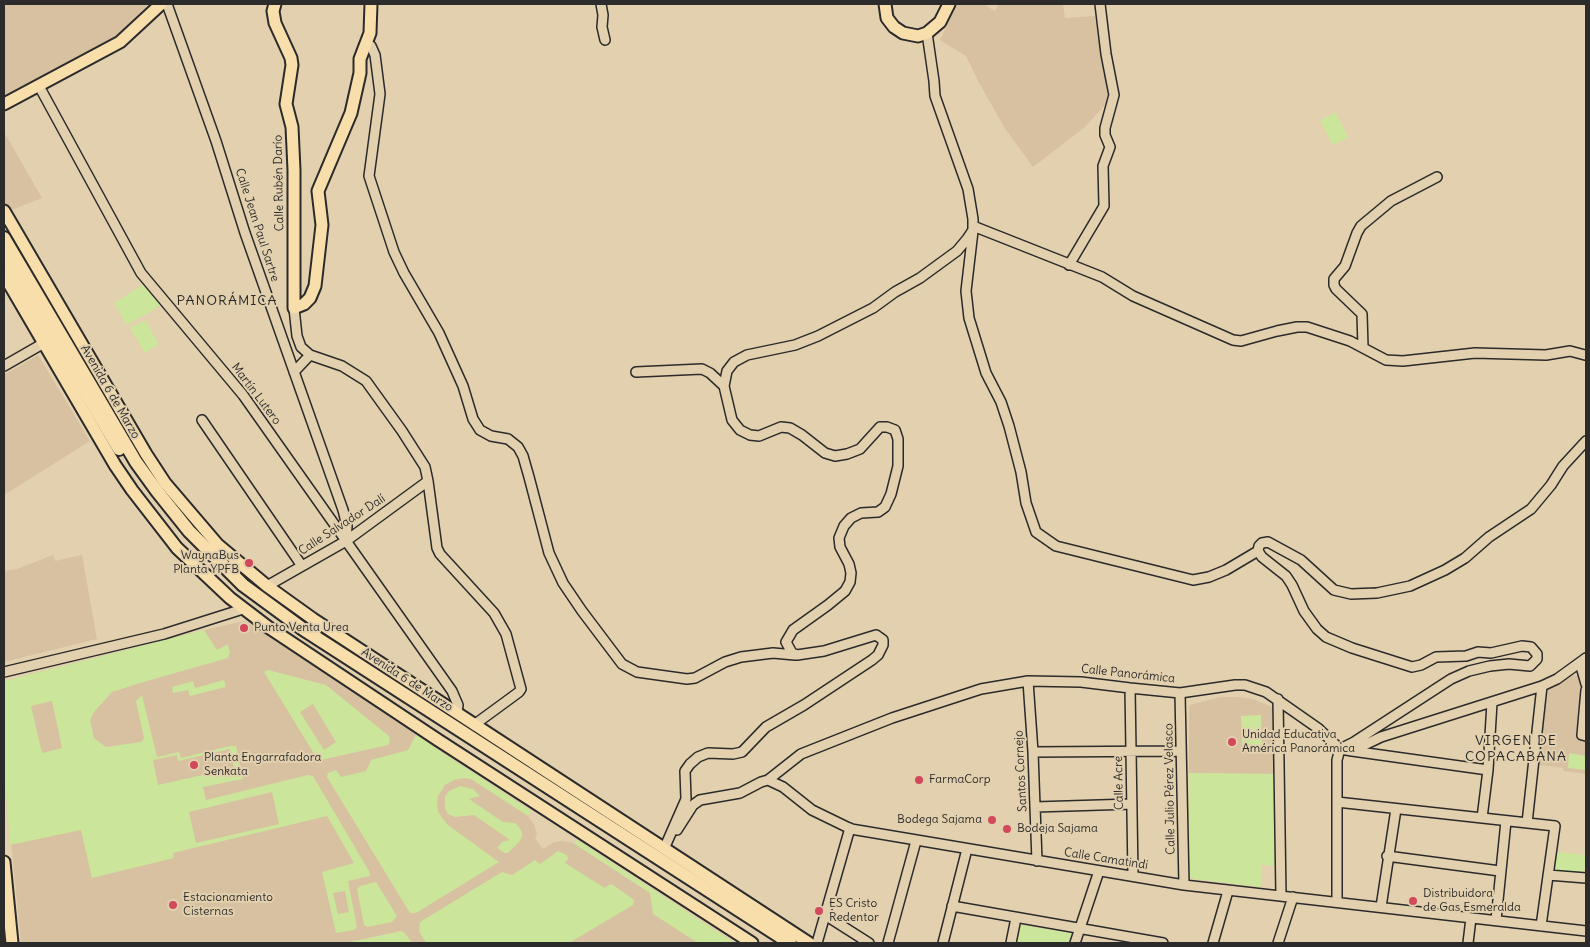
<!DOCTYPE html>
<html>
<head>
<meta charset="utf-8">
<style>
  body { margin:0 }
  #map { position:relative; width:1590px; height:947px; overflow:hidden; background:#e3d0ae; font-family:Delius,sans-serif }
  canvas { display:block }
  .frame { position:absolute; inset:0; border:5px solid #2b2b2b; pointer-events:none }
</style>
</head>
<body>
<div id="map">
<canvas width="1590" height="947"></canvas>
<div class="frame"></div>
</div>
<script>
const c = document.querySelector('canvas').getContext('2d');
c.lineJoin = 'round';
function fill(path, color) {
  c.fillStyle = color;
  c.fill(path, 'evenodd');
}
function toPath(rows) {
  const path = new Path2D();
  for (const r of rows) {
    path.moveTo(r[0], r[1]);
    for (let i = 2; i < r.length; i += 2) path.lineTo(r[i], r[i + 1]);
  }
  return path;
}
function stroke(path, color, width, dash) {
  c.strokeStyle = color;
  c.lineWidth = width;
  c.lineCap = dash ? 'butt' : 'round';
  c.setLineDash(dash || []);
  c.stroke(path);
}
function label(font, color, halo, rows, align = 'center') {
  c.font = font + ' Delius,sans-serif';
  c.lineWidth = 4;
  c.setLineDash([]);
  c.textBaseline = 'middle';
  c.strokeStyle = halo;
  c.fillStyle = color;
  for (const [text, x, y, turn = 0] of rows) {
    c.save();
    c.translate(x, y);
    c.rotate((+turn || 0) * Math.PI / 180);
    c.textAlign = isNaN(turn) ? turn : align;
    if (halo) c.strokeText(text, 0, 0);
    c.fillText(text, 0, 0);
    c.restore();
  }
}
fill(toPath([
  [4,4,149,4,116,36,4,97],
  [957,4,983,4,995,11,999,4,1063,4,1065,18,1095,16,1108,96,1105,105,1085,127,1033,167,1004,127,978,81,966,56,940,40],
  [4,132,42,198,9,211,4,202],
  [38,355,90,441,4,495,4,375],
  [53,555,55,561,82,555,97,639,4,662,4,571,17,569],
  [245,621,531,811,528,816,534,824,537,834,535,838,543,849,554,842,563,841,573,843,577,840,735,943,21,943,4,769,4,681,204,630],
  [1574,675,1579,676,1583,686,1577,739,1586,741,1586,774,1564,771,1563,768,1539,765,1546,693,1548,690],
  [1221,697,1237,697,1253,699,1272,707,1274,710,1275,774,1189,773,1189,705]
]), '#d7c1a0');
fill(toPath([
  [1335,112,1348,137,1333,145,1320,121],
  [144,284,163,304,127,325,114,303],
  [145,320,159,344,145,353,130,328],
  [204,630,217,650,228,644,230,653,228,658,140,683,112,692,94,712,90,720,94,738,106,747,141,742,144,738,136,701,142,695,157,757,179,752,181,758,230,746,236,746,243,779,203,787,206,800,308,775,313,776,369,871,370,876,348,881,357,927,354,930,336,933,322,872,354,863,327,816,173,853,174,858,92,878,81,830,10,845,4,769,4,681],
  [52,701,62,748,42,753,31,706],
  [230,749,234,768,158,785,153,760,177,755,178,761],
  [272,792,279,824,196,843,189,812],
  [345,891,349,912,338,914,333,893],
  [268,670,326,685,389,736,390,742,388,745,321,760,316,757,264,672],
  [313,704,336,742,324,750,300,712],
  [224,680,226,687,190,696,188,690,173,693,172,687,193,681,195,688],
  [1261,715,1262,745,1242,745,1241,716],
  [416,735,531,811,528,816,471,779,463,778,454,780,445,785,438,796,437,803,438,811,442,818,448,825,499,862,416,913,410,913,327,777,328,773,336,770,341,777,366,771,371,760,408,750],
  [1569,753,1586,756,1586,770,1568,768],
  [1189,773,1275,774,1275,866,1261,865,1261,887,1187,878],
  [460,786,473,789,480,796,469,799,503,822,515,823,519,827,522,832,522,837,519,842,508,853,505,853,497,848,502,842,510,840,474,815,455,817,448,814,445,808,445,796,449,791],
  [577,840,735,943,698,943,653,914,650,893,573,843],
  [558,851,567,855,568,859,565,863,605,888,610,884,613,885,634,900,633,905,569,943,426,943,419,931,420,922,502,872,512,875,535,860,540,864],
  [1557,852,1586,855,1584,873,1555,870],
  [376,882,397,916,392,922,368,927,364,925,357,889,360,886],
  [1022,925,1071,933,1071,935,1069,943,1017,943,1020,927],
  [401,931,405,933,412,943,345,943]
]), '#cbe59b');
const minor = toPath([
  [167,4,216,141,245,233,343,510,347,526,346,540],
  [601,4,603,15,602,27,605,40],
  [927,33,934,81,935,96,968,189,973,219,973,230],
  [366,43,371,46,375,55,380,94,369,176,394,252,404,273,439,333,463,386,473,419,480,430,491,436,508,439,518,447,523,456,529,477,549,553,563,583,582,611,622,664,637,672,687,679,695,678,725,662,741,657,773,653,795,655],
  [39,86,141,273,243,395,452,691,458,705,457,713],
  [973,226,1102,277,1133,296,1233,340,1241,341,1277,331,1297,327,1307,327,1350,341,1386,360,1403,361,1475,353,1546,355,1570,351,1585,355],
  [973,231,966,291,969,318,986,373,1001,402,1009,426,1021,472,1026,503,1036,532,1056,546,1193,580,1209,577,1226,570,1258,551],
  [1069,265,1104,206,1103,166,1110,147,1105,135,1105,128,1114,95,1106,54,1100,4],
  [294,308,297,336,301,347,310,355,342,366,366,381,402,431,425,467,428,481,437,548,440,554,494,613,506,634,521,689,519,692,474,725],
  [1363,347,1362,314,1336,289,1334,285,1334,279,1345,266,1357,233,1361,226,1391,201,1437,177],
  [4,366,44,343],
  [294,372,310,355],
  [636,372,702,369,710,373,724,386],
  [202,420,302,566],
  [267,586,346,541,428,481],
  [1580,663,1586,684],
  [4,672,164,634,243,609],
  [1028,681,1033,752,1037,861],
  [1130,688,1133,876],
  [1586,690,1582,735,1586,736],
  [1180,693,1184,885],
  [1278,699,1281,896],
  [1352,751,1488,770],
  [1033,752,1181,751],
  [768,780,801,754,892,718,981,689,1028,681,1081,682,1130,688,1180,693,1235,685,1245,685,1266,692,1319,729,1340,749,1352,751,1381,737,1542,686,1557,679,1586,658],
  [1337,802,1555,826,1541,926],
  [1035,807,1132,804],
  [1482,818,1488,770,1492,702],
  [1527,823,1542,686],
  [677,830,693,805,700,800,740,793,761,782,768,780,783,787,812,810,851,829,1184,885,1586,931],
  [664,849,686,799,685,771,690,764,698,757,708,753,733,754,742,752,766,727,804,705,872,660,878,655,883,645,883,640,876,635,824,651,797,655,792,653,786,642,793,630,828,605,845,591,850,582,851,573,849,564,840,547,839,538,844,526,851,518,861,513,878,512,885,507,891,494,898,466,898,439,895,430,887,427,880,427,860,449,847,454,835,456,825,453,802,435,790,428,781,427,759,436,750,435,740,430,732,420,724,386,727,371,734,362,747,355,795,345,818,336,873,308,895,292,920,278,957,251,967,239,973,230,973,226],
  [1387,856,1500,871],
  [1548,875,1586,878],
  [1337,902,1337,760,1340,749,1354,742,1451,679,1469,671,1490,666,1509,664,1530,666,1537,659,1537,654,1531,647,1522,646,1491,653,1478,652,1466,656,1436,657,1421,665,1412,667,1352,648,1326,637,1317,629,1304,611,1292,585,1286,576,1262,557,1258,551,1259,546,1262,543,1268,542,1301,560,1334,590,1351,594,1377,593,1410,586,1445,570,1465,558,1489,537,1531,509,1551,485,1563,466,1586,441],
  [952,906,1163,943],
  [1381,907,1396,809],
  [825,915,869,943],
  [1496,920,1506,821],
  [817,943,850,828],
  [888,943,916,841],
  [943,943,967,849],
  [1011,943,1016,918],
  [1075,943,1099,871],
  [1213,943,1228,891],
  [1278,943,1293,897],
  [1468,943,1471,918]
]);
const major = toPath([
  [275,4,273,11,275,23,291,58,292,65,286,104,292,127,294,170,294,308,304,304,310,298,315,286,322,225,318,191,351,113,360,73,360,59,370,33,371,4],
  [885,4,887,18,894,27,903,33,918,36,927,33,940,22,949,4],
  [4,104,120,42,161,4],
  [4,211,146,454,165,483,218,545,267,586,313,619,809,943],
  [4,275,115,465,132,490,177,548,230,598,268,627,438,740,752,943],
  [4,862,12,943]
]);
const highway = toPath([
  [4,238,136,462,157,491,189,531,243,585,303,629,790,943],
  [4,256,119,449]
]);
stroke(minor, '#2b2b2b', 12);
stroke(major, '#2b2b2b', 15);
stroke(highway, '#2b2b2b', 16);
stroke(minor, '#e3d0ae', 9);
stroke(major, '#f8deab', 11);
stroke(highway, '#f8deab', 12);
for (const [x, y, r, color] of [
  [249,563,5,"#d1495b"],
  [244,628,5,"#d1495b"],
  [1232,742,5,"#d1495b"],
  [194,765,5,"#d1495b"],
  [919,780,5,"#d1495b"],
  [992,820,5,"#d1495b"],
  [1007,829,5,"#d1495b"],
  [1413,901,5,"#d1495b"],
  [173,905,5,"#d1495b"],
  [819,911,5,"#d1495b"]
]) {
  const dot = new Path2D();
  dot.arc(x, y, r, 0, 2 * Math.PI);
  c.fillStyle = color;
  c.fill(dot);
  stroke(dot, '#e3d0ae', 2);
}
label('12px', '#2b2b2b', '#e3d0ae', [
  ["Calle Rubén Darío",279,183,-91],
  ["Calle Jean Paul Sartre",257,225,72],
  ["Avenida 6 de Marzo",110,392,60],
  ["Martín Lutero",256,394,53],
  ["Calle Salvador Dalí",342,525,-33],
  ["Calle Panorámica",1128,674,6],
  ["Avenida 6 de Marzo",407,680,33],
  ["Santos Cornejo",1021,771,-93],
  ["Calle Acre",1119,783,-91],
  ["Calle Julio Pérez Velasco",1170,789,-91],
  ["Calle Camatindi",1106,859,9]
]);
label('12px', '#2b2b2b', '#e3d0ae', [
  ["WaynaBus",239,556,"right"],
  ["Planta YPFB",239,570,"right"],
  ["Punto Venta Urea",254,628],
  ["Unidad Educativa",1242,735],
  ["América Panorámica",1242,749],
  ["Planta Engarrafadora",204,758],
  ["Senkata",204,772],
  ["FarmaCorp",929,780],
  ["Bodega Sajama",982,820,"right"],
  ["Bodeja Sajama",1017,829],
  ["Distribuidora",1423,894],
  ["de Gas Esmeralda",1423,908],
  ["Estacionamiento",183,898],
  ["Cisternas",183,912],
  ["ES Cristo",829,904],
  ["Redentor",829,918]
], 'left');
c.letterSpacing = '1px';
label('14px', '#2b2b2b', '#e3d0ae', [
  ["PANORÁMICA",227,301],
  ["VIRGEN DE",1516,741],
  ["COPACABANA",1516,757]
]);
c.letterSpacing = '0px';
</script>
</body>
</html>
